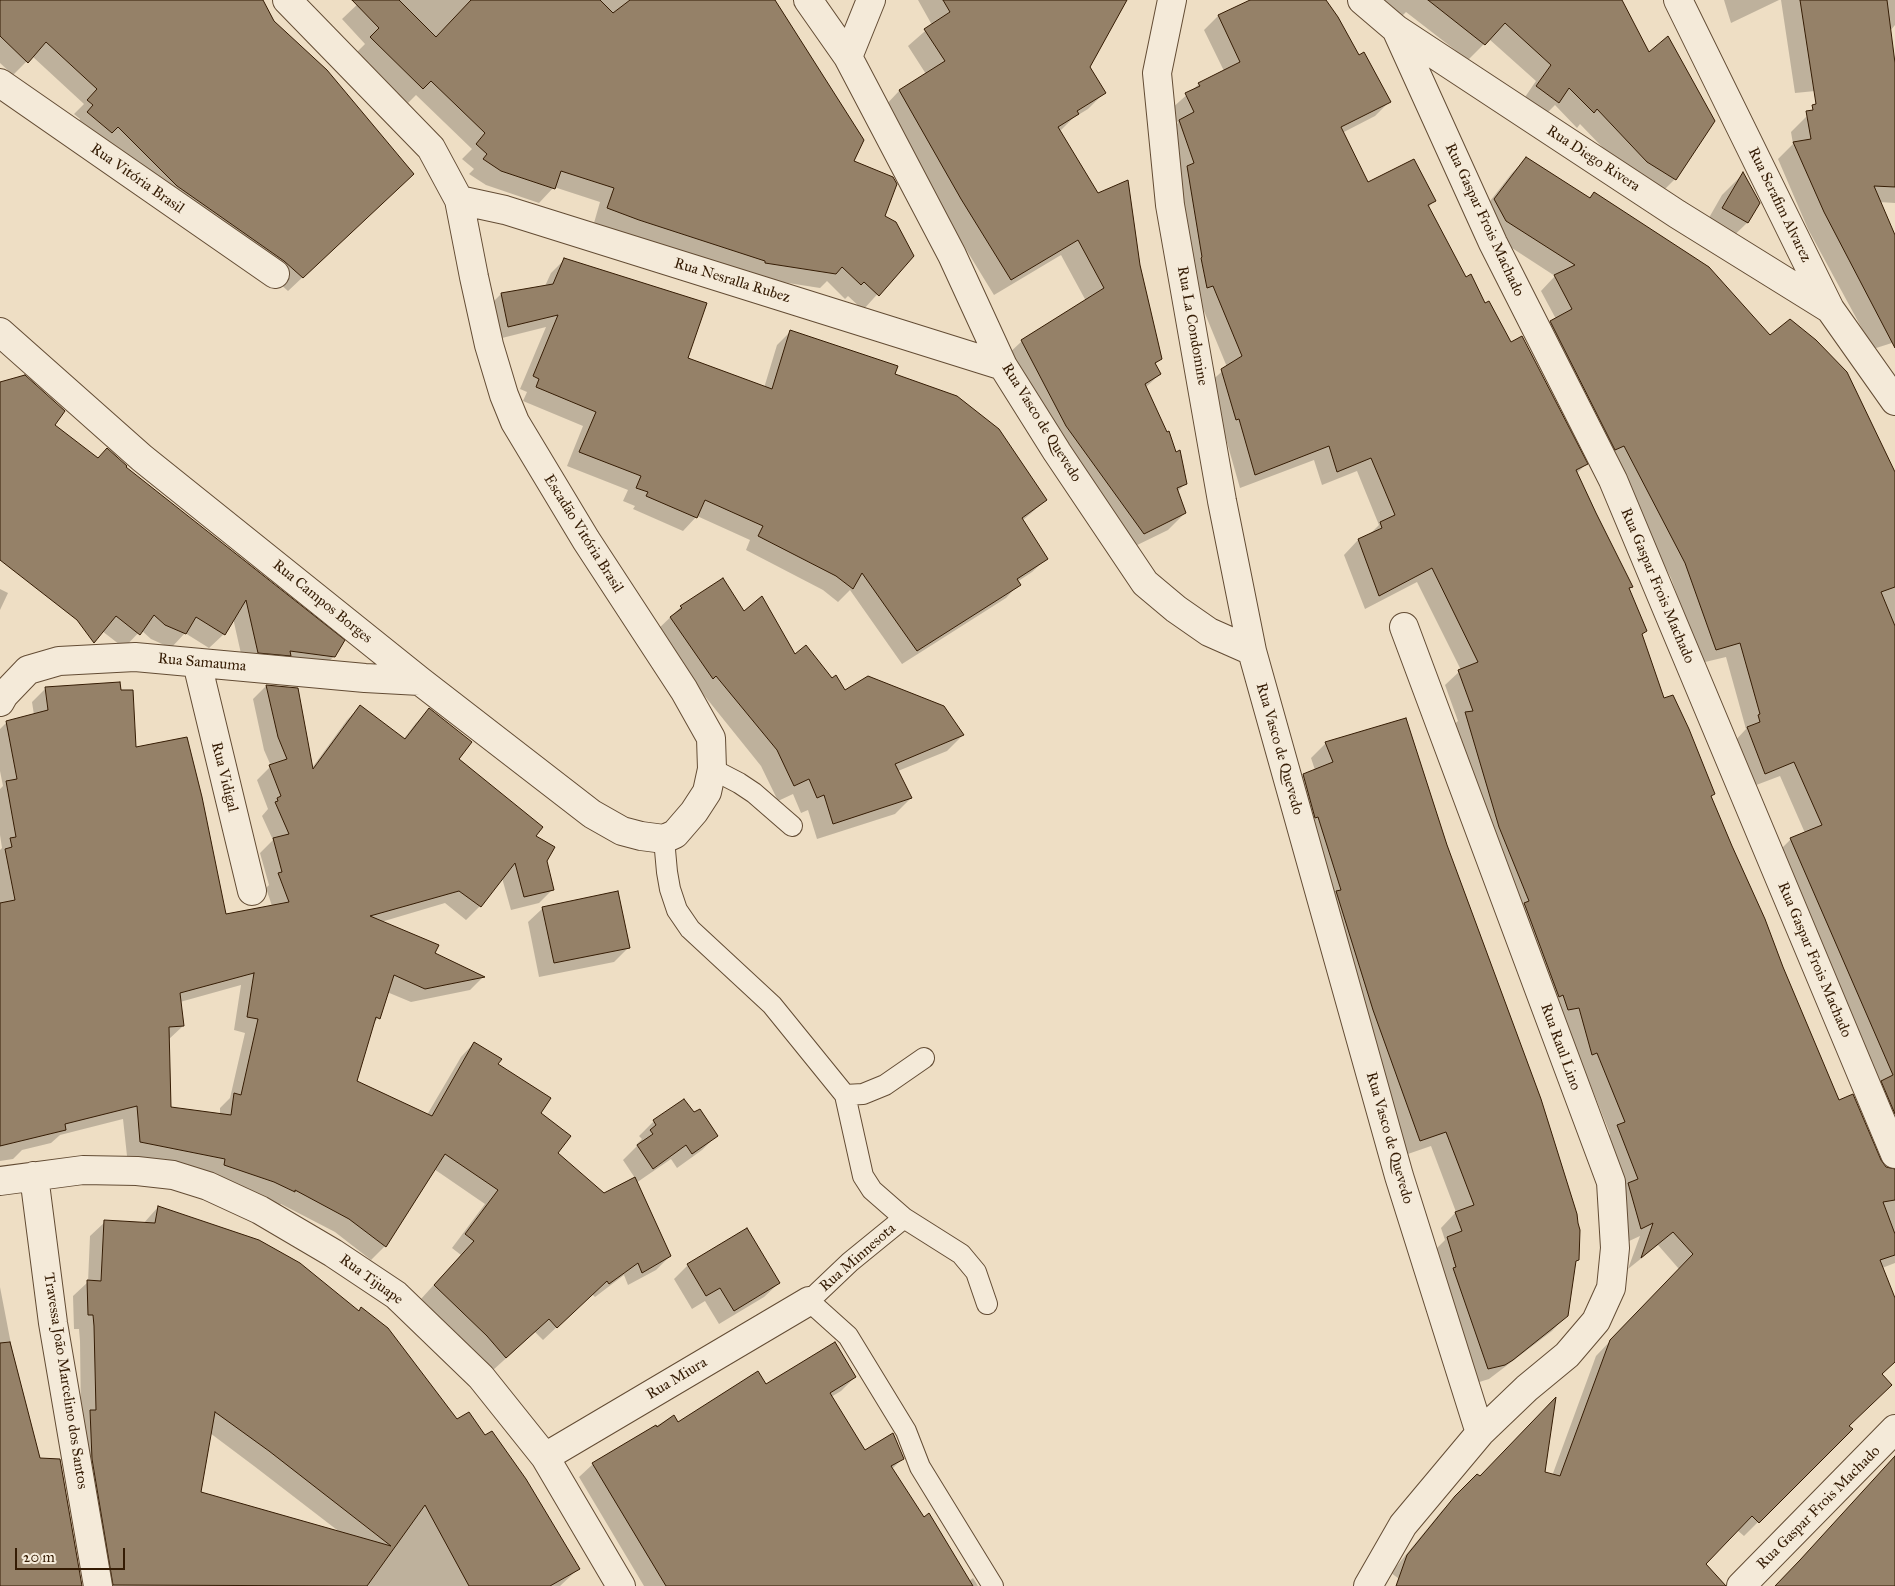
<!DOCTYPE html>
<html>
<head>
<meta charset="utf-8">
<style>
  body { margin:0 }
  #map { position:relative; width:1895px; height:1586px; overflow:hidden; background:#eedec4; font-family:"IM FELL Great Primer",serif }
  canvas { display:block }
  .scale { position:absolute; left:15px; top:1548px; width:110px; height:22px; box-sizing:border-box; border:2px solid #351c04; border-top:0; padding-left:6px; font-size:15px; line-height:18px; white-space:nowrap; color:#351c04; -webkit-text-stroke:4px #f4ead9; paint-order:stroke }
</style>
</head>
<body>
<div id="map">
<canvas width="1895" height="1586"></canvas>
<div class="scale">20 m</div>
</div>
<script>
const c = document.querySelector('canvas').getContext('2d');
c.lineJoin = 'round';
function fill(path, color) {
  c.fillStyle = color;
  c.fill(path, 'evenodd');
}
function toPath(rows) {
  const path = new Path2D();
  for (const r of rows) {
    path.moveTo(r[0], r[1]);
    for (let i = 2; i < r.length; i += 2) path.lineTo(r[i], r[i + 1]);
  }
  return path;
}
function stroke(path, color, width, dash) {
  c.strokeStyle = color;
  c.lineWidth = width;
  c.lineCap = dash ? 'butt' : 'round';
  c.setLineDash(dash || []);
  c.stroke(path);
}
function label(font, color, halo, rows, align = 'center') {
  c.font = font + ' "IM FELL Great Primer",serif';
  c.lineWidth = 5;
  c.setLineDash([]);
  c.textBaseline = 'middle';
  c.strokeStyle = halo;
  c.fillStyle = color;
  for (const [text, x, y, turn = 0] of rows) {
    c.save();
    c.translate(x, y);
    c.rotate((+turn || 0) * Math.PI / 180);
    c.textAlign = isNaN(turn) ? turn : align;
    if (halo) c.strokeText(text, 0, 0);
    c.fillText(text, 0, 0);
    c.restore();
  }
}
fill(toPath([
  [0,0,250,0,398,188,288,291,270,275,74,126,80,119,74,114,84,104,32,56,13,75,0,63],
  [362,0,770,0,853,162,884,217,912,256,863,310,848,296,845,299,827,281,820,288,750,277,594,223,600,202,554,187,539,203,486,185,469,174,474,169,462,159,472,149,416,95,408,103,356,53,365,44,342,19],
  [918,0,1126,0,1089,68,1104,93,1088,109,1073,118,1059,132,1138,265,1161,359,1154,365,1160,374,1145,388,1185,484,1177,492,1185,513,1168,530,1127,550,1005,357,1022,341,1086,301,1061,255,994,295,945,215,883,108,899,91,926,74,908,46,932,25],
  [1257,0,1324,0,1389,102,1375,116,1342,133,1368,183,1434,201,1428,208,1465,278,1485,304,1586,464,1577,473,1632,586,1628,590,1645,631,1641,635,1663,700,1710,796,1838,1102,1885,1168,1895,1171,1895,1263,1882,1268,1895,1300,1895,1358,1881,1374,1848,1426,1851,1429,1744,1536,1737,1530,1704,1564,1700,1586,1409,1586,1391,1573,1441,1512,1477,1476,1479,1478,1543,1473,1552,1476,1596,1356,1679,1269,1658,1245,1628,1269,1640,1236,1627,1242,1603,1141,1610,1134,1583,1066,1578,1068,1451,727,1458,721,1445,685,1461,670,1417,582,1365,609,1344,555,1358,540,1368,536,1379,525,1357,471,1322,485,1314,460,1240,488,1224,432,1222,433,1208,384,1227,367,1199,299,1166,135,1178,123,1171,109,1199,84,1224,71,1204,30,1218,16],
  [1380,0,1620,0,1675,179,1659,195,1631,177,1580,124,1577,128,1555,105,1542,118,1521,103,1536,81,1489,39,1468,60,1406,12,1402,16],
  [1724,0,1779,0,1731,23],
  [1781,0,1895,0,1895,25,1890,31,1877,85,1795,93],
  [1807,116,1895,120,1895,203,1879,202,1895,238,1895,342,1873,349,1808,229,1778,159,1793,144,1791,132],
  [1526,159,1589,198,1594,193,1895,475,1895,1162,1777,853,1791,839,1805,833,1780,776,1751,787,1733,743,1746,729,1726,657,1701,663,1671,578,1609,459,1536,336,1556,319,1541,291,1555,276,1492,235,1480,214,1512,173],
  [1743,174,1759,203,1747,223,1725,244,1702,230,1722,195],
  [565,259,686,359,764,388,777,345,791,331,893,375,1046,500,1022,521,1046,559,1032,572,1017,582,1019,584,1006,598,902,664,850,590,838,602,823,590,746,550,750,540,697,516,683,531,633,509,635,506,623,501,628,490,567,466,583,426,523,401,527,392,520,389,546,327,494,340,487,308,501,294,545,286,551,273],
  [0,383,97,459,125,467,334,656,320,671,244,667,233,618,224,634,209,648,185,633,171,648,151,639,141,630,124,648,0,552],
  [0,589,8,593,0,610],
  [681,607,743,613,795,656,832,679,845,691,963,735,947,751,898,771,911,798,895,814,817,839,808,810,801,813,793,794,778,801,761,766,654,633],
  [266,686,296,689,312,768,347,720,360,707,403,740,416,723,429,710,457,760,534,836,546,861,553,889,539,903,511,910,502,878,480,906,466,920,445,903,381,922,433,954,483,977,470,990,411,1002,387,992,378,1018,373,1024,355,1082,427,1115,461,1057,474,1043,497,1065,539,1113,556,1153,603,1195,635,1178,623,1160,637,1146,636,1145,642,1139,639,1136,654,1121,684,1100,694,1114,716,1136,702,1150,677,1168,671,1159,636,1183,670,1256,656,1270,628,1285,624,1275,595,1297,592,1294,543,1340,535,1332,492,1371,473,1350,421,1299,461,1255,452,1248,485,1204,434,1169,385,1246,371,1260,335,1232,281,1204,280,1205,260,1195,211,1178,212,1172,127,1156,123,1119,60,1135,51,1143,22,1150,13,1159,0,1161,0,850,2,848,0,835,0,789,3,786,0,771,0,729,7,722,34,715,32,702,46,688,135,749,225,915,272,906,266,888,269,885,260,853,273,840,262,816,268,809,257,780,271,766,264,750,253,699],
  [241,985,234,1030,245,1033,230,1098,220,1108,220,1115,170,1108,168,1040,183,1026,180,1002],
  [1326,743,1575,1261,1567,1315,1552,1331,1489,1379,1473,1384,1432,1253,1445,1240,1441,1228,1456,1212,1431,1146,1405,1155,1288,790,1303,775,1315,770,1311,758],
  [543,908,629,947,614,962,539,977,528,922],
  [158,1207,456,1421,578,1569,560,1586,97,1586,81,1420,80,1341,79,1329,74,1329,73,1296,88,1282,90,1236,105,1222,143,1224],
  [210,1433,254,1466,341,1533,199,1493],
  [688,1265,779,1283,764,1297,719,1324,705,1301,692,1309,674,1279],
  [0,1287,16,1370,39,1459,76,1586,0,1586],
  [855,1377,841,1391,831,1397,864,1452,903,1458,892,1469,924,1518,969,1581,973,1578,978,1586,644,1586,579,1477,593,1464,673,1416,678,1423,766,1386]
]), '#0003');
const building = toPath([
  [0,0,263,0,274,21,327,70,414,174,303,278,284,261,177,186,118,127,112,133,87,112,93,105,87,100,97,89,46,42,28,63,0,36,0,0],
  [352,0,399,0,436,37,471,0,600,0,613,13,630,0,775,0,864,140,854,161,893,177,897,184,885,216,896,222,914,256,879,296,864,282,861,285,842,267,836,274,765,263,765,261,639,220,607,208,614,188,561,171,555,189,501,171,483,159,487,154,476,144,485,133,431,81,423,89,370,37,379,28,352,0],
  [943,0,1127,0,1090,67,1106,93,1077,111,1079,114,1058,127,1098,193,1128,180,1140,265,1162,359,1155,363,1161,374,1145,384,1167,432,1169,431,1176,452,1180,450,1187,484,1177,488,1186,513,1144,534,1066,426,1021,340,1104,288,1078,240,1011,280,961,199,899,90,945,61,924,29,950,12,943,0],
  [1250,0,1326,0,1338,17,1359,55,1364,52,1391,102,1341,127,1368,182,1414,159,1436,201,1428,205,1466,277,1471,274,1485,303,1489,301,1511,342,1522,336,1588,464,1576,470,1596,513,1633,587,1629,588,1647,631,1642,634,1664,698,1673,695,1689,729,1715,794,1711,796,1732,846,1765,919,1783,967,1839,1100,1853,1094,1881,1160,1886,1167,1895,1169,1895,1200,1883,1202,1895,1234,1895,1255,1880,1260,1895,1298,1895,1362,1882,1374,1892,1385,1849,1426,1853,1429,1759,1523,1752,1516,1706,1564,1726,1586,1396,1586,1407,1555,1455,1496,1477,1474,1480,1476,1556,1397,1545,1472,1560,1476,1610,1340,1693,1254,1673,1232,1641,1258,1653,1223,1641,1229,1628,1183,1638,1179,1617,1125,1625,1122,1597,1053,1592,1055,1579,1008,1568,1010,1563,995,1559,997,1526,908,1524,903,1529,901,1499,827,1465,712,1473,711,1458,670,1478,662,1432,568,1379,596,1358,539,1382,528,1380,522,1395,515,1371,458,1337,472,1329,446,1255,475,1239,419,1236,420,1221,369,1242,356,1213,286,1207,288,1201,258,1202,257,1187,166,1194,163,1179,120,1194,112,1185,93,1200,86,1198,83,1240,62,1218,15,1250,0],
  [1428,0,1622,0,1649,52,1668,36,1715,121,1676,180,1647,162,1597,109,1594,113,1569,88,1559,103,1536,86,1551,65,1505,23,1485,45,1428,0],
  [1800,0,1887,0,1895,63,1895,187,1874,186,1895,235,1895,348,1824,212,1793,142,1811,139,1806,111,1813,110,1812,105,1816,104,1800,0],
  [1526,157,1590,198,1594,192,1709,267,1770,335,1790,319,1816,340,1847,372,1895,472,1895,587,1881,592,1895,626,1895,1114,1881,1081,1893,1075,1790,838,1822,825,1794,762,1765,774,1747,727,1760,722,1758,715,1760,714,1740,643,1716,650,1685,563,1624,446,1615,450,1550,321,1572,309,1554,275,1575,265,1506,221,1494,199,1526,157],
  [1743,172,1760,203,1748,223,1722,208,1743,172],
  [564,258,707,303,688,358,772,389,790,330,898,366,895,374,957,396,999,429,1047,500,1022,518,1048,559,1017,579,1021,585,917,651,862,573,853,589,836,576,758,536,763,526,705,500,697,518,646,496,648,492,636,488,641,476,579,452,596,412,536,387,539,379,533,376,558,315,508,327,501,293,553,284,564,258],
  [25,375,65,411,55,425,98,458,107,448,127,466,126,467,345,640,335,657,290,651,291,656,258,653,246,600,225,635,196,617,186,634,165,625,154,615,140,635,116,616,94,643,77,620,0,560,0,382,25,375],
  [723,578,744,611,762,596,795,654,806,645,832,678,836,675,845,690,868,676,944,706,964,735,895,764,912,798,833,824,824,795,817,798,809,779,794,786,777,750,716,676,713,679,670,617,682,608,680,606,723,578],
  [120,682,121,690,133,690,136,747,187,737,202,797,226,914,289,902,278,873,282,872,273,838,289,834,275,802,278,801,277,798,281,796,269,765,287,759,278,737,266,685,298,688,313,769,360,705,405,739,429,708,472,742,459,759,543,827,536,836,555,847,547,861,554,890,524,897,515,863,481,907,459,891,370,916,439,945,435,953,485,977,425,989,394,975,380,1019,376,1017,357,1081,432,1116,474,1042,502,1059,498,1064,551,1098,541,1113,571,1136,558,1153,604,1193,635,1177,671,1256,642,1273,638,1263,609,1284,607,1281,557,1328,549,1319,506,1358,487,1336,434,1285,474,1241,465,1234,498,1190,445,1154,386,1247,349,1219,295,1190,295,1192,274,1182,224,1165,225,1159,140,1142,137,1106,65,1124,66,1130,0,1146,0,903,15,900,5,849,12,847,10,838,16,837,6,781,17,779,6,721,48,710,45,687,120,682],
  [254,973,247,1017,258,1019,241,1095,234,1093,231,1115,171,1107,169,1027,184,1026,180,993,254,973],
  [1406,718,1447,845,1541,1099,1577,1214,1578,1223,1580,1230,1579,1260,1576,1261,1568,1316,1513,1360,1505,1365,1488,1369,1453,1268,1456,1267,1447,1237,1462,1231,1455,1212,1474,1205,1446,1132,1420,1141,1373,1010,1336,891,1341,890,1318,817,1315,818,1303,774,1333,762,1325,742,1406,718],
  [618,891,630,948,554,963,542,907,618,891],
  [684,1099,694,1112,700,1109,718,1136,692,1154,686,1145,653,1169,637,1145,653,1134,650,1130,656,1125,653,1120,684,1099],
  [158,1206,259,1240,300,1263,359,1311,361,1307,388,1328,457,1419,469,1412,485,1435,492,1431,526,1479,580,1569,550,1586,469,1586,425,1505,367,1586,113,1585,92,1459,90,1410,96,1410,94,1326,93,1315,88,1315,87,1280,101,1281,104,1220,155,1223,158,1206],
  [215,1412,269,1451,391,1546,201,1492,215,1412],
  [747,1228,780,1283,734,1311,720,1288,706,1296,687,1264,747,1228],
  [10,1342,40,1458,60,1459,82,1586,0,1586,0,1343,10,1342],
  [835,1342,856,1377,830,1393,865,1450,893,1433,904,1459,891,1466,924,1517,929,1513,973,1586,666,1586,592,1463,656,1425,657,1427,674,1415,678,1422,758,1371,766,1384,835,1342],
  [1895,1456,1895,1586,1775,1586,1800,1560,1895,1456]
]);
fill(building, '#958168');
stroke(building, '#351c04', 1);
const service = toPath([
  [712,769,739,783,754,793,792,826],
  [664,839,667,872,670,889,677,910,690,929,772,1005,845,1095,863,1176,872,1190,904,1218,850,1262,809,1301,848,1336,906,1431,920,1467,993,1586],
  [845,1095,863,1094,885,1085,924,1058],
  [904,1218,961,1254,976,1272,987,1304]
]);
const minor = toPath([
  [808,0,848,57,952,255,1003,366,1057,452,1145,583,1176,609,1209,632,1252,651],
  [1172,0,1157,73,1170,205,1222,501,1252,651,1399,1176,1480,1433,1403,1525,1368,1586],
  [1362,0,1396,29,1677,214,1830,309],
  [1678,0,1830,309,1895,401],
  [1396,29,1493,243,1613,480,1895,1154],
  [848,57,871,0],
  [0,83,275,274],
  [459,200,505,210,1003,366],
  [0,332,142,458,420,681,592,814,622,831,641,836,664,839,675,834,694,812,707,792,712,769,711,738,684,690,586,540,515,422,504,395,489,345,474,277,459,200,431,148,287,0],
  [1404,627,1611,1182,1615,1248,1611,1288,1596,1321,1567,1355,1527,1388,1480,1433],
  [197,663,252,891],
  [0,702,4,695,28,670,59,661,135,657,365,678,420,681],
  [34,1176,53,1323,98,1586],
  [0,1181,83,1170,137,1171,173,1175,208,1186,260,1210,333,1253,396,1295,481,1377,545,1457,621,1586],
  [545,1457,809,1301],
  [1741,1586,1895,1429]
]);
stroke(service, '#634c34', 22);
stroke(minor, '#634c34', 30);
stroke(service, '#f4ead9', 20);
stroke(minor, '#f4ead9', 28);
label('15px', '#351c04', '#f4ead9', [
  ["Rua Diego Rivera",1593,159,33],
  ["Rua Vitória Brasil",137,179,35],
  ["Rua Serafim Alvarez",1779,205,64],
  ["Rua Gaspar Frois Machado",1484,220,65],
  ["Rua Nesralla Rubez",732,281,17],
  ["Rua La Condomine",1192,326,80],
  ["Rua Vasco de Quevedo",1041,423,58],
  ["Escadão Vitória Brasil",583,534,58],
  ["Rua Gaspar Frois Machado",1657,586,67],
  ["Rua Campos Borges",322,602,39],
  ["Rua Samauma",202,663,5],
  ["Rua Vasco de Quevedo",1279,749,74],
  ["Rua Vidigal",224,777,76],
  ["Rua Gaspar Frois Machado",1814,960,67],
  ["Rua Raul Lino",1560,1047,70],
  ["Rua Vasco de Quevedo",1389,1138,74],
  ["Rua Minnesota",858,1258,-41],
  ["Rua Tijuape",371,1280,36],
  ["Rua Miura",677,1379,-31],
  ["Travessa João Marcelino dos Santos",65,1381,81],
  ["Rua Gaspar Frois Machado",1819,1508,-45]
]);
</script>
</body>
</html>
